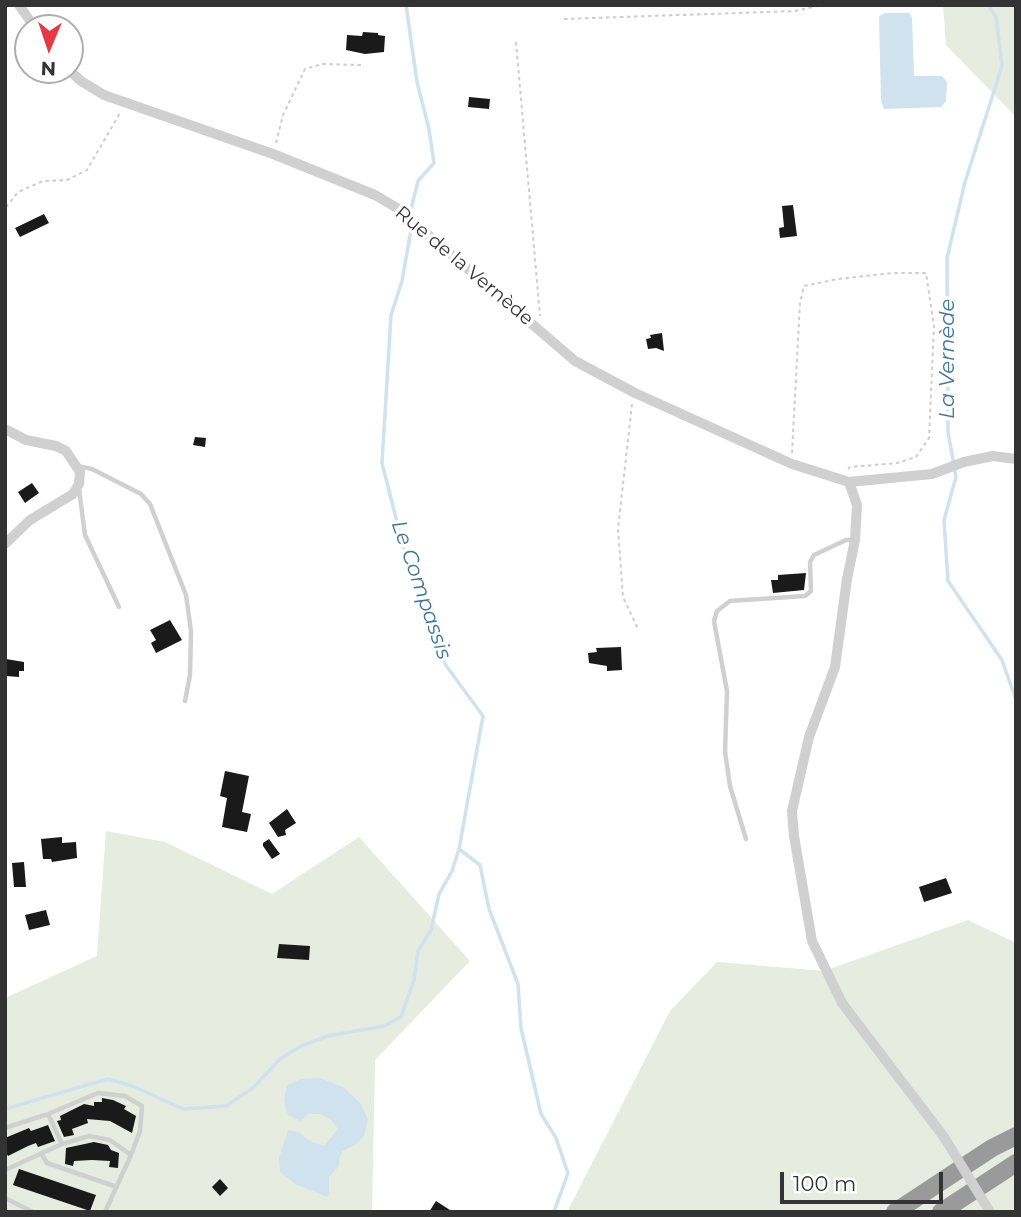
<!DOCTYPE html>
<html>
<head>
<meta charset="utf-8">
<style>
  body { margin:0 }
  #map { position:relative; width:1021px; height:1217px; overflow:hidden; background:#fff; font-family:Montserrat,sans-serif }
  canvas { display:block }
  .frame { position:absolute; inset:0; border:7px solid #333; pointer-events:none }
  .north { position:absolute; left:14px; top:14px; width:70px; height:70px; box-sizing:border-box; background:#fff; border:2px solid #adadad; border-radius:50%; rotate:182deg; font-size:19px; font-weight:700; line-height:28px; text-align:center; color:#333 }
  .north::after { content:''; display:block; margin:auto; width:24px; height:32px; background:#e63946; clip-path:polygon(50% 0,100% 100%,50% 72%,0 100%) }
  .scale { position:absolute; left:780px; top:1172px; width:163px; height:32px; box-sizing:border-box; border:4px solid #333; border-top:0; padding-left:9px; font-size:21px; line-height:24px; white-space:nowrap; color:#333; -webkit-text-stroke:5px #fff; paint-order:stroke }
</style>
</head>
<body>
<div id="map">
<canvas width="1021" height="1217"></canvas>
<div class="frame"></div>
<div class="north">N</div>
<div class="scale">100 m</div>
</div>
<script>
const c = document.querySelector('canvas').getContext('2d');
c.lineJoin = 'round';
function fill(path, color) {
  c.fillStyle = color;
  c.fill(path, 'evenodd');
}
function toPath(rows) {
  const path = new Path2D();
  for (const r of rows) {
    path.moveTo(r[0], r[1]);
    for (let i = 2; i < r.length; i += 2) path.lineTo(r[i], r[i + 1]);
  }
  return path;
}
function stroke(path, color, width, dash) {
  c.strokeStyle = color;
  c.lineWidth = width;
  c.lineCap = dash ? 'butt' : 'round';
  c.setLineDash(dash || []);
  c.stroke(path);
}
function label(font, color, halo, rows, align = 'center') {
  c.font = font + ' Montserrat,sans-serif';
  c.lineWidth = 7;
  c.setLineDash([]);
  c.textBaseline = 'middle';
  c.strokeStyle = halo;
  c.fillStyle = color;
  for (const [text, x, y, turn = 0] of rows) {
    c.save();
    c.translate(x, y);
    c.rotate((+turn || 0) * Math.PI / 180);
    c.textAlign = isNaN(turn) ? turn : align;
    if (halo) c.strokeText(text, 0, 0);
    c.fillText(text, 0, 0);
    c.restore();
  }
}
fill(toPath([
  [943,5,1016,5,1016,117,946,45],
  [106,831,165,842,272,894,359,837,470,961,375,1060,372,1212,5,1212,5,998,97,956],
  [968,920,1016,943,1016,1212,567,1212,670,1011,717,962,824,971]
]), '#e6ecdf');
fill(toPath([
  [885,13,909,13,912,17,914,76,942,76,947,82,946,101,941,107,884,109,881,101,879,16],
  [320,1078,343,1087,360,1103,368,1119,364,1136,356,1144,343,1151,339,1158,339,1166,329,1177,329,1193,327,1197,295,1184,280,1172,279,1158,288,1130,298,1132,310,1141,324,1146,338,1129,331,1120,321,1114,308,1114,301,1121,288,1115,284,1100,287,1085,302,1079]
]), '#cfe2ee');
stroke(toPath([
  [406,5,417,82,429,129,434,163,418,181,411,209],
  [988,5,996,17,1002,66,965,182,947,258,948,432,956,477,944,520,948,581,1002,660,1016,700],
  [459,849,480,865,489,909,518,984,521,1028,541,1114,556,1138,568,1173,554,1212],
  [5,1109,108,1079,135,1087,183,1109,226,1106,253,1088,280,1059,301,1046,328,1036,384,1026,401,1017,414,980,418,951,431,930,439,894,452,871,459,849,483,716,445,664,403,546,382,463,391,315,402,281,412,225]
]), '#cfe2ee', 3.5);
fill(toPath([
  [363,32,378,33,378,35,385,36,384,52,365,54,346,50,347,35,362,36],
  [469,97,490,99,489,109,468,107],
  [793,205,797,236,780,238,779,228,784,227,782,206],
  [44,214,49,223,20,237,15,228],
  [662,333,664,351,656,348,648,349,646,339,651,338,650,335],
  [195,437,206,438,205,447,193,445],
  [32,483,39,493,25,503,18,492],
  [806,573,804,590,773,593,771,580,778,580,778,575],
  [170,620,182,640,156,653,151,643,156,640,150,630],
  [621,647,622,670,607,671,607,666,589,663,588,653,597,652,596,648],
  [6,659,24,662,24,671,19,671,19,677,6,676],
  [225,771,249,776,242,812,251,814,247,832,222,827,227,798,220,796],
  [287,809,296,823,285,830,286,835,278,837,269,823],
  [62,837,62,843,76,842,77,858,52,862,51,859,43,859,41,839],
  [269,839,280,854,272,859,263,846,263,843],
  [24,862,26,887,14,887,12,863],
  [946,878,952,893,924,902,919,887],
  [46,910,50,925,29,930,25,915],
  [279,944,310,946,309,960,277,958],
  [102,1098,113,1100,126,1106,124,1109,136,1116,132,1133,110,1121,87,1119,88,1123,72,1129,74,1135,64,1137,57,1121,61,1120,60,1116,84,1104,94,1106,94,1102,102,1102],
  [48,1125,55,1141,38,1147,36,1143,28,1146,8,1156,5,1151,5,1138,29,1128,31,1131],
  [94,1142,108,1145,111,1150,119,1153,118,1168,109,1167,110,1161,92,1160,74,1161,73,1166,65,1164,66,1148],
  [19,1169,96,1195,90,1211,13,1185],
  [220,1179,228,1188,220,1196,212,1187],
  [436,1201,453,1212,429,1212]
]), '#1a1a1a');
stroke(toPath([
  [564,19,795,11,823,5],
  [516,42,540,316],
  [276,143,283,115,305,69,322,64,361,65],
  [6,207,18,192,43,181,67,180,87,170,120,113],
  [632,404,618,529,623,597,638,629],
  [792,453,800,303,804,286,838,279,892,273,926,273,934,326,929,438,916,457,897,463,850,467,847,471]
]), '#cdcdcd', 2, [3.5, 3.5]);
stroke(toPath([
  [78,466,92,469,141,494,150,504,186,595,191,631,190,675,185,701],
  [79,489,85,535,119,607],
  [746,839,730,786,725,752,727,691,714,621,717,611,730,601,805,596,811,591,810,562,814,555,846,540,854,540],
  [48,1114,98,1093,125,1096,142,1106,140,1131,131,1155],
  [5,1128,48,1114,62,1144],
  [41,1153,47,1163,117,1187],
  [5,1170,62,1144,89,1136,110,1140,131,1155,105,1212],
  [5,1198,33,1212]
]), '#d0d0d0', 4.5);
stroke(toPath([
  [19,5,35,28],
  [69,70,81,81,104,95,273,154,375,195,397,208,575,361,635,393,792,464,849,482,932,474,964,462,993,456,1016,459],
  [5,429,26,440,56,446,66,451,80,472,79,484,73,494,30,520,5,544],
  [849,482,857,505,855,540,847,579,835,667,809,737,792,811,794,836,812,941,842,1003,944,1137]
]), '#d0d0d0', 10);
stroke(toPath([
  [895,1212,992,1148,1016,1136],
  [941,1212,1016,1163]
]), '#9a9a9a', 18);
stroke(toPath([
  [944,1137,990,1212]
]), '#d0d0d0', 10);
label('19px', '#333', '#fff', [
  ["Rue de la Vernède",464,266,40]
]);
label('italic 21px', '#3f7597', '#fff', [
  ["La Vernède",948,359,-90],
  ["Le Compassis",421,590,71]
]);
</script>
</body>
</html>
